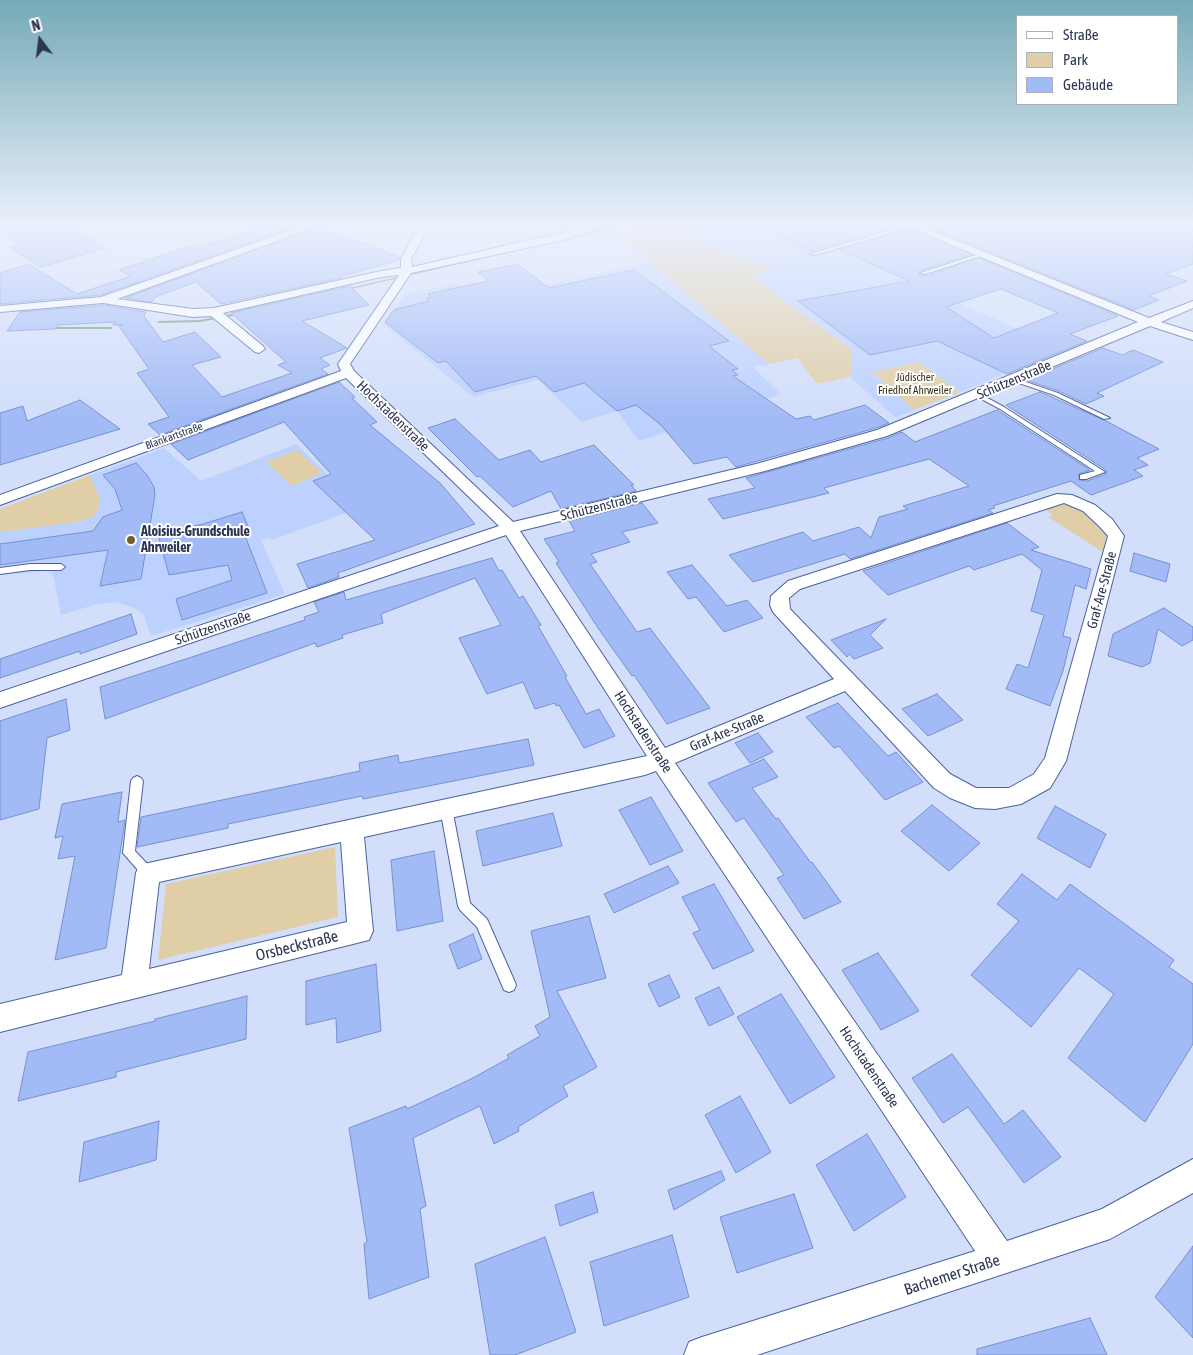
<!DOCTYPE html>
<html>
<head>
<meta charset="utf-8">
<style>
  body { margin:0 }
  #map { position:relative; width:1193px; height:1355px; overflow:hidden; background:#d2defa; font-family:"Asap Condensed",sans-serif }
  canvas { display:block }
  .legend { position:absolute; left:1016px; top:15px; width:162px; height:90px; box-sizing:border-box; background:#fff; border:1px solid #aaafba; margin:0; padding:6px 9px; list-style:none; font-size:15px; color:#2b3652 }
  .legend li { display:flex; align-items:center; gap:10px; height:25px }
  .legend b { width:25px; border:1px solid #aaafba }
  .north { position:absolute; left:15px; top:15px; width:50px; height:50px; -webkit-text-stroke:4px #fff; paint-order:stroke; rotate:345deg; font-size:14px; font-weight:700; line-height:20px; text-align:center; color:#2b3652 }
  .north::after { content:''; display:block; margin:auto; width:18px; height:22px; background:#2b3652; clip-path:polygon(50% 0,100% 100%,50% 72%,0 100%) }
</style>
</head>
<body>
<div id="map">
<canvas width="1193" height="1355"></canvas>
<ul class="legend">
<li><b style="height:6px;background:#fff"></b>Straße</li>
<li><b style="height:14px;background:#e0cea7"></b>Park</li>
<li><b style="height:14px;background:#a2bbf6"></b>Gebäude</li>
</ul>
<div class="north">N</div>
</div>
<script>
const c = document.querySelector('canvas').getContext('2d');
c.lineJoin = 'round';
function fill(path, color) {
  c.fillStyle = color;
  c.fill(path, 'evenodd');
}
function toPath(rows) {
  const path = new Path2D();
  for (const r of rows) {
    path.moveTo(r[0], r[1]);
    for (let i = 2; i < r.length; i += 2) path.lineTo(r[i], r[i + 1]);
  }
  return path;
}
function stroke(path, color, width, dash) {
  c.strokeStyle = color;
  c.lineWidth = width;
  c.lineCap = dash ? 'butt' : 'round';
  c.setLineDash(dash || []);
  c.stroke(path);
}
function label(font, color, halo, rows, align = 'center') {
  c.font = font + ' "Asap Condensed",sans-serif';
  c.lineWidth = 4;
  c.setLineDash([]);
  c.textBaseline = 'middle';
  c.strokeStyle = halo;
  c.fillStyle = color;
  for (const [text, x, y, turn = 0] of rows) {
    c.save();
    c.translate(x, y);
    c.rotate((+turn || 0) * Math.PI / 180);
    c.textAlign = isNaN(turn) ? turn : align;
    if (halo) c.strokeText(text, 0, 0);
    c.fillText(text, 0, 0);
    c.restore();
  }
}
fill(toPath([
  [676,226,903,226,971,255,902,278,1065,350,960,392,919,362,872,373,914,410,895,417,850,377,852,364,851,349,780,298,753,275,771,270,712,246],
  [652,262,769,364,753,367,781,394,639,441,617,411,582,422,538,380,473,397,383,324,405,294,458,283,476,300],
  [296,444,362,507,272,540,270,537,261,540,285,594,151,636,143,613,132,607,115,602,94,605,61,615,53,575,47,571,0,575,0,509,164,448,201,481]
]), '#bdd1ff');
fill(toPath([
  [637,226,676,226,712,246,773,270,753,275,780,298,851,349,852,364,850,377,817,384,797,358,769,364,677,286,617,231],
  [919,362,960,392,914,410,872,372],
  [297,450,322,473,292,486,266,462],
  [90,475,100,499,98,511,92,517,77,522,0,532,0,509],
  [1060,503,1071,504,1079,508,1107,532,1103,552,1048,517,1053,515,1044,508],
  [335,847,338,917,158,960,166,884]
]), '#e0cea7');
fill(toPath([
  [616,226,623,226,343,291,341,290,616,226],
  [242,312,244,313,243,314,200,322,159,323,157,322,159,321,200,320,242,312],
  [54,327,111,327,113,328,111,329,54,329,54,327]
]), '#669a6b');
const building = toPath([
  [0,226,69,226,106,248,41,267,9,247,19,245,0,231,0,226],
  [266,226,297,226,101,295,0,304,0,273,29,264,77,294,131,276,119,270,193,245,198,247,266,226],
  [759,226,831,226,832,235,865,226,898,226,810,251,759,226],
  [926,226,1193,226,1193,264,1166,274,1187,281,1149,296,1159,300,1134,310,926,226],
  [320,227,400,257,399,260,340,277,341,278,221,304,196,282,155,297,152,302,125,298,320,227],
  [909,229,971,255,919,271,920,275,926,276,979,258,1118,316,1070,334,1087,341,1007,374,937,341,870,355,798,301,909,281,840,250,909,229],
  [1001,289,1058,313,994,338,946,307,1001,289],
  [517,264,549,288,634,270,729,341,709,346,738,369,732,370,738,375,733,376,796,419,810,416,814,420,865,405,889,423,876,428,736,467,727,457,694,464,661,425,636,405,617,411,584,383,554,392,536,376,475,392,446,361,438,363,385,322,394,310,429,301,427,298,431,297,428,294,488,281,478,272,517,264],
  [350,286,369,305,302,321,347,348,320,358,330,365,321,369,328,374,160,435,148,424,169,417,137,373,149,369,119,326,123,325,113,325,115,322,58,325,55,329,7,331,20,312,103,305,146,312,144,316,163,342,195,332,221,357,192,365,222,397,292,373,278,365,286,362,231,313,350,286],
  [1103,348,1122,355,1133,350,1163,362,1097,393,1104,396,1086,404,1059,391,1026,380,1103,348],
  [339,382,355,397,352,398,377,422,370,425,440,483,475,524,338,573,339,577,308,588,297,564,375,540,313,481,331,474,284,422,188,460,171,444,339,382],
  [1040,392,1106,421,1159,449,1137,458,1148,465,1134,470,1143,476,1091,495,1071,481,993,506,995,508,988,510,993,513,850,559,845,554,753,582,729,555,803,532,813,541,859,527,871,538,879,517,908,509,903,506,969,486,929,459,824,488,829,493,723,519,708,499,755,488,746,478,888,438,902,432,915,442,997,410,1090,470,1079,474,1079,480,1087,481,1106,474,1106,470,1006,405,1040,392],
  [80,400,120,429,0,465,0,413,23,406,27,421,80,400],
  [455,419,499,460,530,450,541,462,594,445,634,485,631,485,636,491,561,509,551,491,513,507,480,476,477,477,428,428,455,419],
  [136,463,147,475,154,487,155,495,141,579,100,586,108,550,0,565,0,544,93,531,103,517,122,510,115,489,103,475,136,463],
  [642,503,658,523,622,532,630,542,591,554,597,562,590,564,637,632,650,628,710,708,667,724,634,675,632,676,598,628,556,563,559,562,544,539,575,531,569,521,642,503],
  [242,512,250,531,244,533,267,593,182,620,176,599,232,580,228,565,169,575,158,534,203,524,242,512],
  [1007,523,1039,547,1031,550,1091,569,1086,589,1075,585,1063,636,1071,638,1063,671,1050,706,1006,689,1017,664,1028,668,1044,615,1031,611,1042,570,1022,554,974,570,969,566,888,595,863,571,1007,523],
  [1134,553,1170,564,1166,582,1130,571,1134,553],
  [492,558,499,571,502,570,519,598,523,596,541,625,538,626,567,676,565,677,586,714,599,709,615,736,584,748,559,705,556,706,555,703,535,709,523,682,487,694,459,638,501,625,475,578,381,614,383,623,342,635,343,638,317,647,315,643,105,719,100,687,305,620,304,617,319,612,314,602,344,592,346,600,492,558],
  [692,565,727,606,747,600,763,618,724,632,696,597,688,599,667,572,692,565],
  [1164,608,1193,627,1193,640,1182,646,1158,629,1150,663,1142,667,1108,656,1113,634,1164,608],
  [131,614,137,634,80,654,80,651,0,678,0,659,131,614],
  [886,619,870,635,883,648,854,659,849,654,847,657,831,640,886,619],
  [937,694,963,720,928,736,902,709,937,694],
  [66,699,70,730,47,738,39,809,0,820,0,721,66,699],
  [838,703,888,756,896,752,923,782,885,800,839,746,834,748,806,717,838,703],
  [758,733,773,752,750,763,735,743,758,733],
  [528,739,534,765,363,799,362,796,228,824,228,828,137,847,141,817,360,771,359,763,398,755,399,763,528,739],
  [764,759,778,777,752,788,776,819,778,818,811,863,812,862,841,902,804,919,777,878,784,875,744,818,736,822,708,783,764,759],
  [122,792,118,822,125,820,106,948,55,960,75,856,58,859,63,836,55,838,62,804,122,792],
  [651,797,683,851,650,865,619,810,651,797],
  [932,805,980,843,949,871,901,831,932,805],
  [1055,806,1106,834,1090,868,1037,838,1055,806],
  [553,813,562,846,483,866,476,831,553,813],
  [434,851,443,921,397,931,391,860,434,851],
  [668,866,679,883,614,913,604,894,668,866],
  [1022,874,1057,900,1070,884,1174,960,1169,967,1193,984,1193,1044,1145,1122,1068,1058,1114,994,1079,968,1031,1027,971,975,1019,921,997,904,1022,874],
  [714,884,754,951,713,969,693,933,700,930,682,897,714,884],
  [589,916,606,978,557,991,597,1067,563,1086,568,1096,518,1127,519,1131,494,1144,480,1106,413,1138,426,1206,420,1209,429,1277,369,1299,364,1244,367,1242,349,1128,406,1106,407,1109,471,1079,509,1058,507,1055,540,1036,535,1026,550,1017,531,931,589,916],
  [473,934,482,959,458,969,449,945,473,934],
  [878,953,919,1011,881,1030,842,970,878,953],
  [376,964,381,1031,337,1043,336,1018,306,1025,306,981,376,964],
  [669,975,680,997,659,1007,648,984,669,975],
  [719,987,734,1014,709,1026,695,998,719,987],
  [781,994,835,1077,790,1104,737,1017,781,994],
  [247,996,246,1039,116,1072,116,1077,18,1101,28,1052,155,1021,155,1019,247,996],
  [952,1054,1004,1124,1023,1110,1061,1157,1024,1183,968,1107,943,1123,912,1078,952,1054],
  [740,1096,771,1152,736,1173,705,1115,740,1096],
  [159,1121,156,1160,79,1182,84,1142,159,1121],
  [867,1134,906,1197,854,1231,816,1165,867,1134],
  [721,1171,725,1180,674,1210,668,1190,721,1171],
  [593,1192,598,1212,560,1226,555,1205,593,1192],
  [794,1194,813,1248,737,1273,720,1217,794,1194],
  [672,1235,689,1297,604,1326,590,1262,672,1235],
  [545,1237,576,1332,515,1355,490,1355,475,1264,545,1237],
  [1193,1246,1193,1338,1155,1297,1193,1246],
  [1090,1318,1107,1355,977,1355,977,1349,1090,1318]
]);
fill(building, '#a2bbf6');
stroke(building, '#7690d2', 1);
const lane = toPath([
  [906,226,914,226,815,255,810,254,906,226],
  [979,254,984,255,925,274,920,273,979,254],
  [1013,379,1017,379,1058,393,1110,418,1104,419,1054,395,1013,381,1013,379],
  [976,394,980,394,1004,407,1105,472,1086,479,1080,479,1080,475,1095,471,1000,409,976,396,976,394],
  [30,564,61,564,65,567,61,570,30,570,0,574,0,568,30,564],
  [137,776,141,778,143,781,135,851,152,869,154,873,152,877,148,879,144,877,123,853,131,781,133,778,137,776],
  [446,803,450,805,452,808,470,903,487,919,514,980,516,985,514,990,509,992,504,990,477,927,460,910,458,906,440,808,442,805,446,803]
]);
const street = toPath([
  [303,226,318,226,117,299,193,309,214,308,381,271,401,268,401,259,419,226,429,226,411,259,412,267,591,226,608,226,563,240,411,273,350,364,354,371,513,522,756,464,877,430,1138,322,906,226,920,226,1149,318,1193,301,1193,308,1161,322,1193,332,1193,340,1150,326,887,436,765,471,520,531,665,748,834,679,773,612,770,605,771,596,788,581,1057,494,1072,495,1095,505,1112,519,1124,536,1066,761,1050,788,1021,804,995,809,975,808,950,798,934,788,845,691,675,763,1007,1241,1102,1209,1193,1159,1193,1193,1110,1239,757,1355,684,1355,689,1342,702,1337,975,1251,656,771,645,775,364,837,373,931,369,940,0,1032,0,1004,122,975,136,873,139,865,647,756,506,535,0,708,0,692,499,526,346,378,0,505,0,495,341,371,338,364,399,275,381,277,223,313,263,346,265,349,259,353,255,352,211,316,193,317,103,303,0,312,0,306,101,297,303,226],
  [1064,503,1083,511,1100,527,1108,536,1045,758,1034,774,1009,788,976,788,950,774,790,609,789,598,800,589,1064,503],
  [341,842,347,922,149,969,159,882,341,842]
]);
stroke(lane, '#4a62a0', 2);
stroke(street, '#4a62a0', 2);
fill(lane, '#fff');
fill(street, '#fff');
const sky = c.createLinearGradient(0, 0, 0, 416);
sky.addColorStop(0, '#74aab6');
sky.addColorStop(0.54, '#ebf0fd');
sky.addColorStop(1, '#ebf0fd00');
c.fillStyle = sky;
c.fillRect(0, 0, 1193, 416);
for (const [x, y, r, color] of [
  [131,540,5,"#735f2e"]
]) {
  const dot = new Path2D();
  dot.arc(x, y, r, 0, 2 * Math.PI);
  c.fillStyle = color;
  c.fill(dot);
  stroke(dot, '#fff', 2);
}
label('11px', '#3a2e11', '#fff', [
  ["Jüdischer",915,378],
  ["Friedhof Ahrweiler",915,391]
]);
label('11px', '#2b3652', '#fff', [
  ["Blankartstraße",174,436,-20]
]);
label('14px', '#2b3652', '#fff', [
  ["Schützenstraße",1014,380,-23],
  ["Hochstadenstraße",393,416,44],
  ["Schützenstraße",599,507,-14],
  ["Graf-Are-Straße",1102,590,-75],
  ["Schützenstraße",213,628,-19],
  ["Hochstadenstraße",643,732,57],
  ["Graf-Are-Straße",727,732,-23],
  ["Hochstadenstraße",869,1067,56]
]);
label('bold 14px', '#2b3652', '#fff', [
  ["Aloisius-Grundschule",141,532],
  ["Ahrweiler",141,548]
], 'left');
label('16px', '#2b3652', '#fff', [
  ["Orsbeckstraße",297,946,-14],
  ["Bachemer Straße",952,1275,-18]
]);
</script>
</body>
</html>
